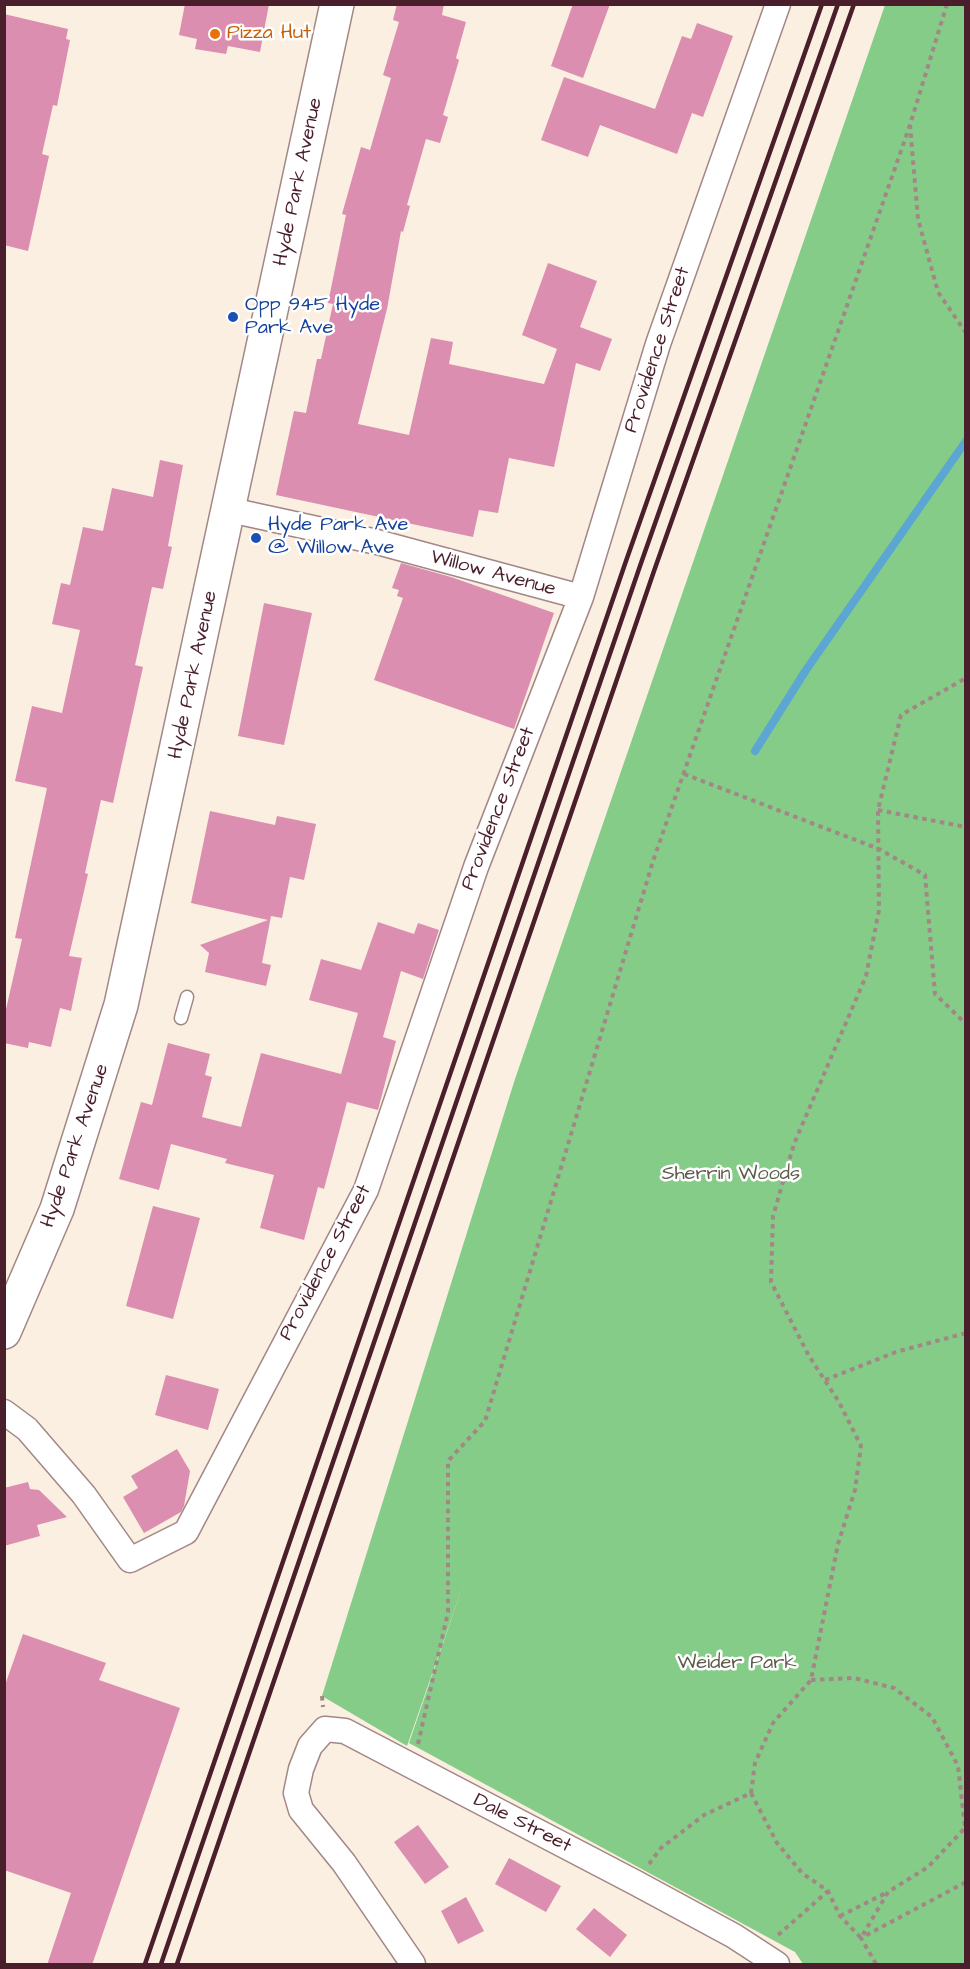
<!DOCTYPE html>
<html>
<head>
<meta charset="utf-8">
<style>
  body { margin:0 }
  #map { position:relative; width:970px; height:1969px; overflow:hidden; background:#faefe1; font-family:"Architects Daughter",sans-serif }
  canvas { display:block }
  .frame { position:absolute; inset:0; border:6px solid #4a1f2b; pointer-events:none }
</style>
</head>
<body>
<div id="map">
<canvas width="970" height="1969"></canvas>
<div class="frame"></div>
</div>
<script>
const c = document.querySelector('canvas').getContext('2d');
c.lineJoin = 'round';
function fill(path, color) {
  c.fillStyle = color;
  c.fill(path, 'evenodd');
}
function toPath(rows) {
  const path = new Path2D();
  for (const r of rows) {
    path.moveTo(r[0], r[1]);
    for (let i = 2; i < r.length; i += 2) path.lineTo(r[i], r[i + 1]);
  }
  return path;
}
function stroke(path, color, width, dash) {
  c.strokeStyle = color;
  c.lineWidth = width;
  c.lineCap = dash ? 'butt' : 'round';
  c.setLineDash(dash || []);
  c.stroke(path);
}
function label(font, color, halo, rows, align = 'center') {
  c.font = font + ' "Architects Daughter",sans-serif';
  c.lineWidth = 5;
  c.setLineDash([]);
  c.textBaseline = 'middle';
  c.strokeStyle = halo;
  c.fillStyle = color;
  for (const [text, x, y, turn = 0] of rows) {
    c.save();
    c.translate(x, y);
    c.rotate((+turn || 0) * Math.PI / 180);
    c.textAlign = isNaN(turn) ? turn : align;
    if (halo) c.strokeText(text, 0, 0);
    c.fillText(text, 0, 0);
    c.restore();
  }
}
fill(toPath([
  [885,5,966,5,966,1964,803,1964,795,1952,409,1743,466,1576,407,1746,322,1696,515,1079]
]), '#84cc87');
stroke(toPath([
  [755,751,806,670,966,441]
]), '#5ba6d3', 8);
fill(toPath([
  [185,4,269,4,260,52,228,46,226,54,195,49,197,39,179,35],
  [397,4,444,4,442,15,466,22,456,58,459,60,443,115,448,117,440,143,426,139,407,205,410,206,403,232,401,231,387,309,358,424,409,435,431,338,453,342,449,364,544,384,557,349,522,335,548,263,597,281,580,327,612,339,600,371,576,363,554,467,509,458,498,513,479,510,473,537,276,495,294,411,306,413,317,359,321,359,333,304,328,303,346,215,342,214,361,147,370,150,391,78,383,75,399,22,393,20],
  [573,4,610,4,583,78,551,66],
  [4,14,68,29,66,39,70,40,57,106,53,105,42,154,49,156,28,251,4,245],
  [697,23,733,36,703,117,692,113,677,154,600,125,588,157,541,140,564,77,655,109,682,36,691,39],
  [160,460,183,465,168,546,172,547,163,589,152,587,135,665,143,667,113,803,101,800,85,873,88,874,69,956,82,958,71,1011,60,1008,51,1047,29,1042,28,1048,4,1043,4,1018,22,939,15,938,47,788,15,781,32,706,62,713,80,630,52,624,61,583,70,585,83,527,103,531,112,488,153,497],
  [401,563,451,577,554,613,514,729,374,680,403,598,397,596,399,590,392,588],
  [264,603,312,613,284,745,238,736],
  [210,811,275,825,277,816,316,824,304,880,290,877,282,918,271,916,262,963,271,965,266,986,205,972,209,953,200,945,268,920,191,903],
  [378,922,414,934,418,923,439,930,423,979,401,971,383,1037,396,1041,378,1110,347,1102,324,1189,318,1187,304,1240,260,1228,274,1175,225,1163,227,1159,171,1144,159,1190,119,1179,141,1102,152,1105,168,1043,210,1054,205,1075,212,1077,202,1117,241,1127,261,1053,341,1074,358,1013,309,1000,321,959,361,970],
  [153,1206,200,1218,173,1319,126,1306],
  [166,1375,219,1389,208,1430,155,1415],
  [177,1449,190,1471,184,1506,181,1512,144,1533,123,1497,138,1488,131,1476],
  [28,1482,30,1489,39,1490,67,1517,37,1525,40,1536,4,1546,4,1488],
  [23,1634,106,1663,99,1680,180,1708,92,1965,47,1965,71,1893,4,1870,4,1688],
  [418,1825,449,1867,425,1884,394,1842],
  [509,1858,561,1886,546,1912,495,1884],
  [466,1897,484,1931,458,1944,441,1911],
  [594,1908,627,1935,610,1957,576,1929]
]), '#db8eaf');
const lane = toPath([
  [181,1018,187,997]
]);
const street = toPath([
  [230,510,377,542,581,597],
  [4,1412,27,1429,84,1495,130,1560,186,1532,366,1190,476,867,581,597,658,344,778,4],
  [413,1964,344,1863,301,1810,296,1793,301,1769,310,1746,325,1729,345,1731,636,1883,734,1936,777,1964]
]);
const primary = toPath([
  [4,1332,57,1209,121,1005,337,4]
]);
stroke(lane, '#a28786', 15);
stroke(street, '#a28786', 27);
stroke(primary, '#a28786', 36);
stroke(toPath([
  [947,4,910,125,918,219,938,292,966,333],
  [684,774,879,849,925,875,935,994,966,1024],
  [878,810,966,827],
  [825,1380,896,1352,966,1333],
  [811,1680,854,1678,894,1688,932,1717,958,1766,965,1828,928,1867,888,1892,861,1938,840,1916,828,1891],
  [322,1696,323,1707],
  [418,1744,448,1612,448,1461,485,1421,653,861,910,125],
  [751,1793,777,1843,802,1873,828,1891,777,1936],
  [649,1864,661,1848,704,1815,751,1793,755,1763,773,1723,811,1680,838,1544,855,1490,861,1446,839,1402,809,1356,771,1282,773,1216,794,1144,866,976,879,910,878,810,901,715,966,678],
  [840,1916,888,1892],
  [876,1964,861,1938,966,1882]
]), '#a28786', 4, [4.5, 4.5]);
stroke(lane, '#fff', 12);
stroke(street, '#fff', 24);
stroke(primary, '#fff', 33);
stroke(toPath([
  [145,1964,626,561,822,4],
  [161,1964,640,566,838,4],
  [177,1964,654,571,854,4]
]), '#4a1f2b', 4.5);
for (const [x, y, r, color] of [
  [215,34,6,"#e8710a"],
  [233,317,6,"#1a4fb4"],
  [256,538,6,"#1a4fb4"]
]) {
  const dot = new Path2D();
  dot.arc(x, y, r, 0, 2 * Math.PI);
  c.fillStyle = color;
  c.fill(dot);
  stroke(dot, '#fff', 2);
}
label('20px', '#c56008', '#fff', [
  ["Pizza Hut",227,34]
], 'left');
label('20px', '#4a1f2b', '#fff', [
  ["Hyde Park Avenue",299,182,-78],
  ["Providence Street",658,350,-72],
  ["Willow Avenue",493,574,15],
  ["Hyde Park Avenue",194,675,-78],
  ["Providence Street",499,809,-69],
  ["Hyde Park Avenue",76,1146,-71],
  ["Providence Street",326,1263,-62],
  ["Dale Street",522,1824,27]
]);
label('20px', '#164399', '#fff', [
  ["Opp 945 Hyde",245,306],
  ["Park Ave",245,329],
  ["Hyde Park Ave",268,526],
  ["@ Willow Ave",268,549]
], 'left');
label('20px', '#5e5c4b', '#fff', [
  ["Sherrin Woods",731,1175],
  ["Weider Park",737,1664]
]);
</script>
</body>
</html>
